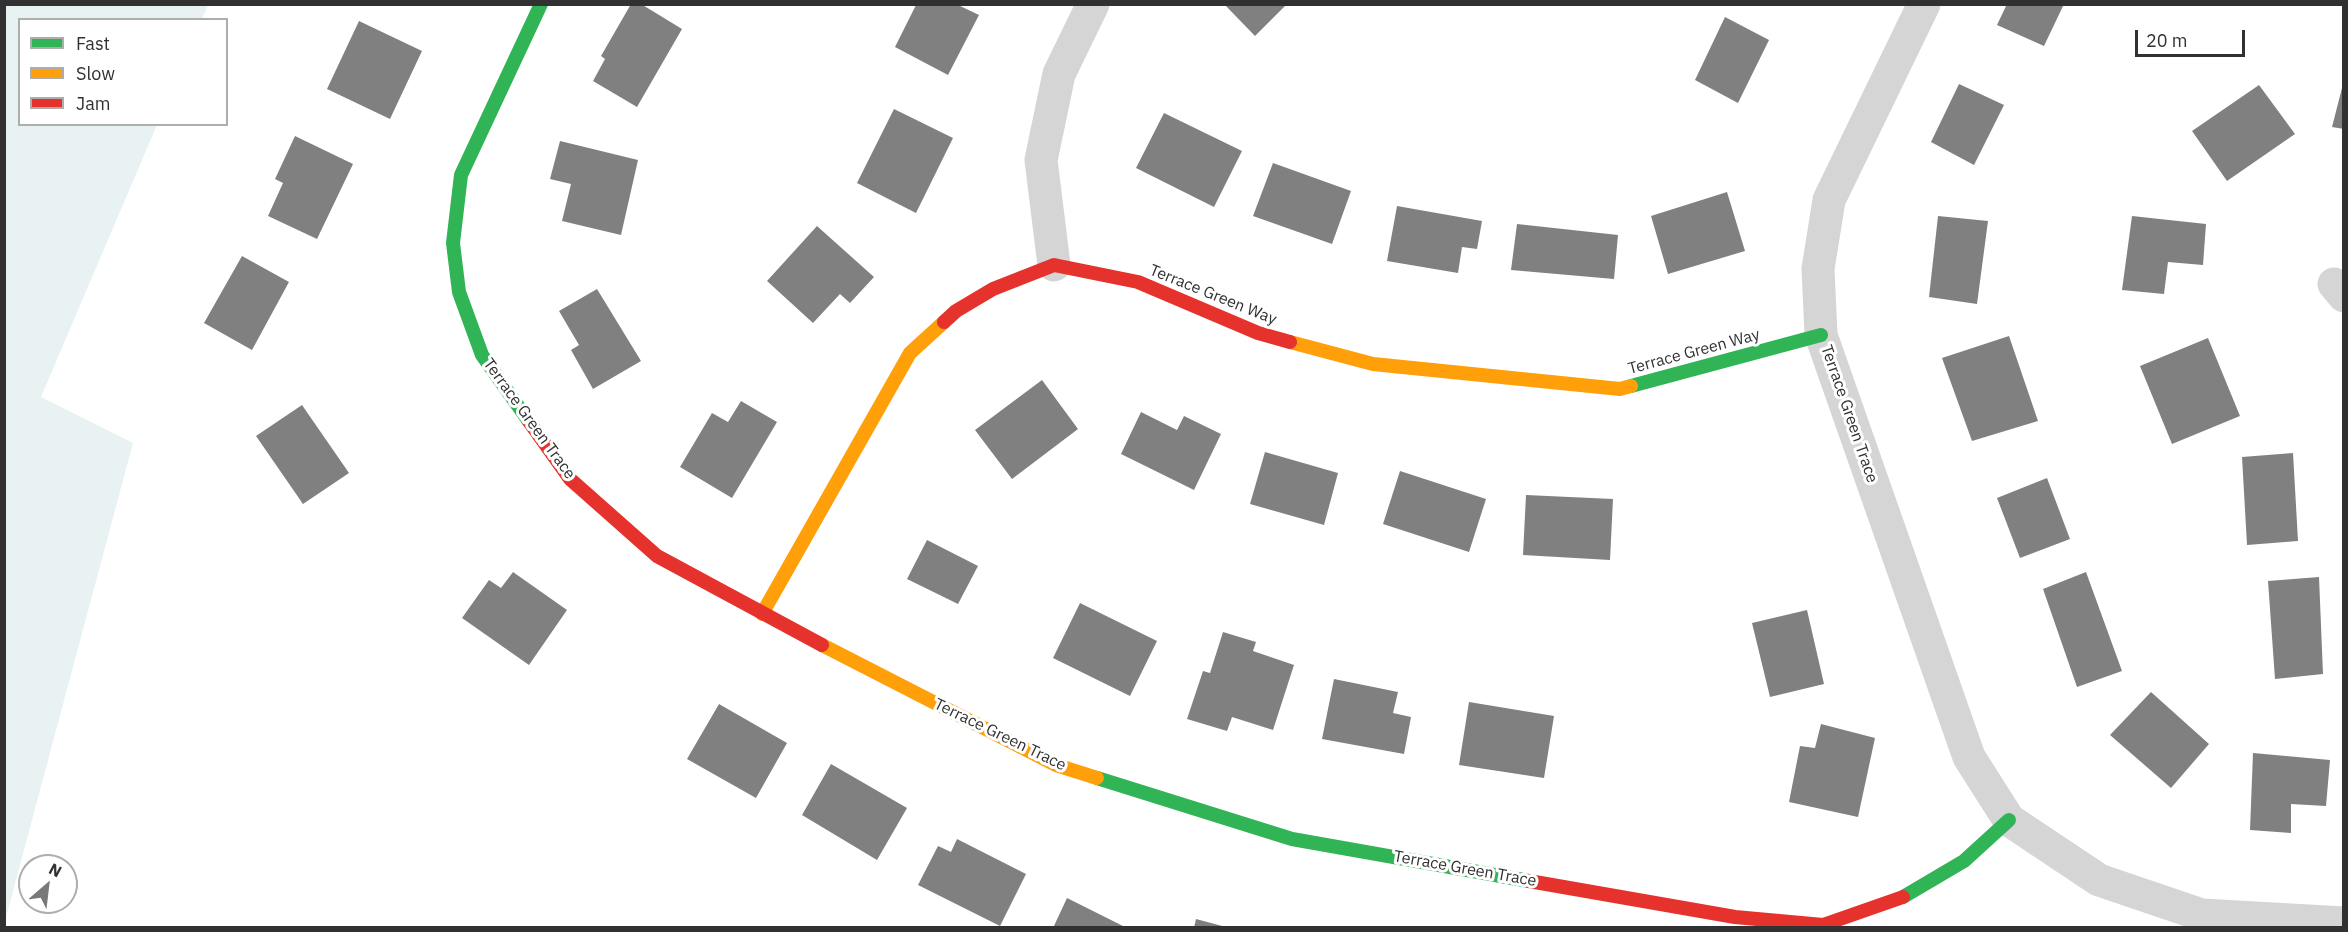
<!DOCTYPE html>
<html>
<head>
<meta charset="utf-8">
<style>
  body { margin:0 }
  #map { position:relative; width:2348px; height:932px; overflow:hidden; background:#fff; font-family:"IBM Plex Sans",sans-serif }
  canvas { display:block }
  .frame { position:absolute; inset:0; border:6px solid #313131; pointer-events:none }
  .legend { position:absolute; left:18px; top:18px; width:210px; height:108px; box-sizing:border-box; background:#fff; border:2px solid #adadad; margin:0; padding:8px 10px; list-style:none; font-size:18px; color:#313131 }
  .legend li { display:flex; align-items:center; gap:12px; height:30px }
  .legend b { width:30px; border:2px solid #adadad }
  .north { position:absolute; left:18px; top:854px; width:60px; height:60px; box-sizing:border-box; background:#fff; border:2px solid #adadad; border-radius:50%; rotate:28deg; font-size:16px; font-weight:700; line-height:24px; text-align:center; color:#313131 }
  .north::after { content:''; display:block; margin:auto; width:21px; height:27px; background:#797979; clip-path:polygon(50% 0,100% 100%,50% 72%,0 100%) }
  .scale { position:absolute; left:2135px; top:30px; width:110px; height:27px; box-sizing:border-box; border:3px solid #313131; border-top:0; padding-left:8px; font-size:18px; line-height:21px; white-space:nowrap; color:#313131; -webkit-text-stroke:4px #fff; paint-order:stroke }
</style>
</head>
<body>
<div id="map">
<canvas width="2348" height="932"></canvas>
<div class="frame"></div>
<ul class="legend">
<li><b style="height:8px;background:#30b455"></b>Fast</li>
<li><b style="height:8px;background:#ff9f0a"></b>Slow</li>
<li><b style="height:8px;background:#e5322d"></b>Jam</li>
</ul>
<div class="north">N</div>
<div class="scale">20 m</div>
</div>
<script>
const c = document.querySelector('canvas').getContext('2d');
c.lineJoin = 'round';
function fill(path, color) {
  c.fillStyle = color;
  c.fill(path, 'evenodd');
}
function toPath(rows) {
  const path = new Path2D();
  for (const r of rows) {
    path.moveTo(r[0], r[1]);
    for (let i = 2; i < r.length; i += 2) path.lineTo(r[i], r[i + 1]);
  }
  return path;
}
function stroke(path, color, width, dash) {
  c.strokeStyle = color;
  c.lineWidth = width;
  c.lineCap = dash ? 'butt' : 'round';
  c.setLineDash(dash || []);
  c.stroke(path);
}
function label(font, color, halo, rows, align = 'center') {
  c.font = font + ' "IBM Plex Sans",sans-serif';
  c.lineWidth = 6;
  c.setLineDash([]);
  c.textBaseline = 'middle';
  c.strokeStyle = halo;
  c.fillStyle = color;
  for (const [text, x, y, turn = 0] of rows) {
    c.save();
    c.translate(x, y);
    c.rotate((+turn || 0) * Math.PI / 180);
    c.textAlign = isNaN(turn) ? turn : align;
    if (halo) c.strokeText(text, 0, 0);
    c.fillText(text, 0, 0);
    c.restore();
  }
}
fill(toPath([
  [5,4,208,5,202,19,20,20,20,124,157,125,41,397,133,443,5,921]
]), '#e9f2f3');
fill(toPath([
  [631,4,641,4,682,29,637,107,593,81,605,59,601,56],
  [1224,4,1287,4,1255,36],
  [2007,4,2064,4,2044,46,1997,25],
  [916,5,958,5,979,15,948,75,895,47],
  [1725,17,1769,40,1738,103,1695,80],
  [359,21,422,51,390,119,327,89],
  [1959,84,2004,105,1974,165,1931,142],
  [2343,84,2344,84,2344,129,2332,127],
  [2259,85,2295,134,2227,181,2192,131],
  [894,109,953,138,916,213,857,183],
  [1164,113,1242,151,1214,207,1136,168],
  [295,136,353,164,317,239,268,216,283,183,275,179],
  [560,141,638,160,621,235,562,221,571,184,550,179],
  [1273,163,1351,191,1332,244,1253,216],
  [1727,192,1745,251,1668,274,1651,216],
  [1397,206,1482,221,1477,249,1462,247,1458,273,1387,261],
  [1938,216,1988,221,1977,304,1929,297],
  [2132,216,2206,224,2203,265,2168,262,2164,294,2122,290],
  [1517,224,1618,235,1614,279,1511,270],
  [817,226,874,277,850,303,840,294,813,323,767,281],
  [242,256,289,282,252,350,204,323],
  [597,289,641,361,593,389,571,350,579,345,559,311],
  [2009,336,2038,421,1972,441,1942,358],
  [2208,338,2240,416,2172,444,2140,366],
  [1042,380,1078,429,1012,479,975,430],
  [741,401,777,422,732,498,680,467,712,413,728,422],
  [302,405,349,473,303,504,256,436],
  [1141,412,1177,430,1184,416,1221,434,1194,490,1121,454],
  [1265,452,1338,473,1324,525,1250,504],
  [2293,453,2298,541,2247,545,2242,457],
  [1400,471,1486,499,1469,552,1383,524],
  [2047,478,2070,539,2020,558,1997,498],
  [1526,495,1613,499,1610,560,1523,555],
  [927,540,978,566,958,604,907,579],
  [513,572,567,610,529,665,462,618,489,580,501,588],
  [2086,572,2122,671,2077,687,2043,589],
  [2319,577,2323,674,2275,679,2268,581],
  [1080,603,1157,641,1130,696,1053,658],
  [1807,610,1824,684,1770,697,1752,623],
  [1223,632,1256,642,1253,651,1294,665,1273,730,1232,717,1227,731,1187,719,1203,671,1210,673],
  [1334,679,1398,692,1393,713,1411,717,1404,754,1322,739],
  [2151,692,2209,744,2171,788,2110,735],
  [1469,702,1554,716,1544,778,1459,765],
  [719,704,787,743,756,798,687,759],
  [1821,724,1875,738,1858,817,1789,802,1800,746,1815,748],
  [2253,753,2330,760,2326,806,2291,804,2291,833,2250,830],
  [831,764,907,808,877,860,802,815],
  [957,839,1026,874,1000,926,918,885,938,846,951,852],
  [1067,898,1127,928,1053,928],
  [1196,919,1226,927,1226,928,1194,928]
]), '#808080');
stroke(toPath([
  [1924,4,1829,200,1818,269,1821,335,1969,757,2009,820,2099,880,2202,915,2344,923],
  [1054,265,1041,160,1059,74,1093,4],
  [2334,284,2344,296]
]), '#d5d5d5', 33);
stroke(toPath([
  [1631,386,1821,335],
  [528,420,482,355,459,292,453,243,461,175,541,4],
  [1097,778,1292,839,1529,881],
  [1903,897,1964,861,2009,820]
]), '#30b455', 14);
stroke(toPath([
  [1290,342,1373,364,1620,389,1631,386],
  [762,614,910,353,944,322],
  [822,645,1056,765,1097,778]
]), '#ff9f0a', 14);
stroke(toPath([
  [944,322,956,311,993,289,1054,265,1138,282,1258,333,1290,342],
  [528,420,570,479,657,556,822,645],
  [1529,881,1735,917,1823,925,1903,897]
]), '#e5322d', 14);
label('16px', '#313131', '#fff', [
  ["Terrace Green Way",1213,295,22],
  ["Terrace Green Way",1694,352,-15],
  ["Terrace Green Trace",1849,414,71],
  ["Terrace Green Trace",529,419,54],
  ["Terrace Green Trace",1000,735,26],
  ["Terrace Green Trace",1465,869,10]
]);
</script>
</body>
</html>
